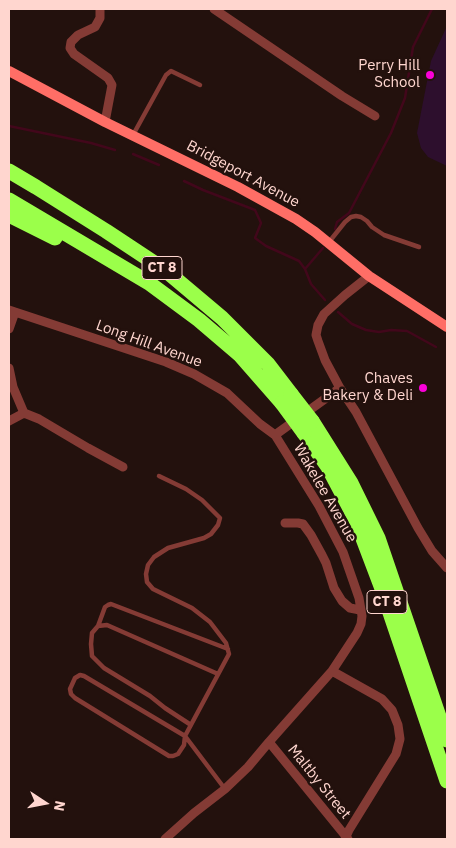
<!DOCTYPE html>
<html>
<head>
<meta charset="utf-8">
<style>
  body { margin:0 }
  #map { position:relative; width:456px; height:848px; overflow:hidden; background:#23110d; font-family:"IBM Plex Sans",sans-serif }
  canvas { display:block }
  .frame { position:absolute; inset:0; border:10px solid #ffd6cf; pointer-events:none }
  .north { position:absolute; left:20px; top:778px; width:50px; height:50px; -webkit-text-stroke:4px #23110d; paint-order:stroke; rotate:101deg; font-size:14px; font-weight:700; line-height:20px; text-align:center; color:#ffd6cf }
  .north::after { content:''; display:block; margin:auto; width:18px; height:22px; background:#ffd6cf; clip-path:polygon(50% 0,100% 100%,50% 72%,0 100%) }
</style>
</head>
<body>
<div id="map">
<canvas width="456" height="848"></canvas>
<div class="frame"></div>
<div class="north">N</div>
</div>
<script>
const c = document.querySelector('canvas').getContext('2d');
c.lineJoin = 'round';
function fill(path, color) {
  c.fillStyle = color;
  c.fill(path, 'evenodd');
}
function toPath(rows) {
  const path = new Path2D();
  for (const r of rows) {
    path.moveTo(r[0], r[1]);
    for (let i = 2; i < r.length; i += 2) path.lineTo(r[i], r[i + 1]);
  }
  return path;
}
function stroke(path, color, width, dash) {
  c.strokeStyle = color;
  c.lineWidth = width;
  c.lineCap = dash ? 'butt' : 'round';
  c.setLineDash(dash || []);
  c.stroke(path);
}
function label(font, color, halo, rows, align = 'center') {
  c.font = font + ' "IBM Plex Sans",sans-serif';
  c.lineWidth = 5;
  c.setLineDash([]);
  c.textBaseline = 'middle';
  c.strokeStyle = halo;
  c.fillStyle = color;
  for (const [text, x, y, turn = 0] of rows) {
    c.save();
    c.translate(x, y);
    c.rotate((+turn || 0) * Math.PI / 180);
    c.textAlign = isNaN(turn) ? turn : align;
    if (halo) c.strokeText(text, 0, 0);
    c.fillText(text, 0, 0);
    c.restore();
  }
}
fill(toPath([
  [447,26,447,166,428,157,421,148,417,133,431,61]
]), '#2d0f2d');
stroke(toPath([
  [9,126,91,143,115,150],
  [133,154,159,165],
  [184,181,203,190,255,210,261,223,255,238,266,246,299,261,305,269,311,284,325,300],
  [335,229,337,222,349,213,391,133,405,98,413,47,432,9],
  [305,269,323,248],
  [338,312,352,324,366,330,379,332,391,330,407,331,436,347]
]), '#42071b', 2.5);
stroke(toPath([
  [133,135,166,75,171,71,200,85],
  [329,242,345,222,351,217,356,216,361,217,367,221,372,227,384,235,419,247],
  [159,476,186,489,202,500,220,518,218,525,211,534,204,538,168,548,154,557,148,565,146,574,147,582,153,589,192,608,210,622,226,643,229,654,185,736,184,745,178,754,173,756,169,756,75,698,71,694,70,689,75,678,80,675,84,676,185,736,225,789],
  [98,626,105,607,108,605,111,604,228,649],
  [191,725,165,708,150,696,104,668,92,656,91,644,92,633,98,626,107,625,218,674]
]), '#843b35', 4.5);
stroke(toPath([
  [100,9,100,18,95,27,78,35,71,42,70,48,74,54,108,78,112,85,105,122],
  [214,9,342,96,375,116],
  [369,276,345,295,324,314,318,325,316,335,318,341,325,360,340,388,356,412,418,528,432,551,447,568],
  [9,310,166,362,194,374,227,393,260,424,275,435,319,506,343,552,359,598,362,616,361,624,357,633,332,671,269,742,248,767,225,789,194,813,165,839],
  [9,329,15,312],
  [9,368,13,387,24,413,39,419,88,448,123,467],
  [9,421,24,413],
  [275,435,340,388],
  [285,523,298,523,303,524,311,535,322,555,326,563,334,588,342,601,350,608,360,610],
  [332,671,382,699,392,710,398,725,400,739,396,754,349,830,345,839],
  [269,742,348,839]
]), '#843b35', 9);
stroke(toPath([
  [9,71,105,122,238,187,296,219,315,232,369,276,447,327]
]), '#ff6e66', 10);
stroke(toPath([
  [9,171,36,187,106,231,165,270,222,318,268,364,291,394],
  [9,200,149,283,199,320,240,355,282,403],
  [9,215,55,238],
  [312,421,351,483,378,538,447,740],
  [304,433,328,467,356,520,381,586,447,781]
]), '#9bff4a', 15);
stroke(toPath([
  [291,394,312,421],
  [282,403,304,433]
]), '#9bff4a', 15);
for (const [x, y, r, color] of [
  [430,75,5,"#fa00d9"],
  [423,388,5,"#fa00d9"]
]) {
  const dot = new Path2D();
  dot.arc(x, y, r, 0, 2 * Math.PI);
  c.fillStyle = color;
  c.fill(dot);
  stroke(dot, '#23110d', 2);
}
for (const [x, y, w] of [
  [162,268,40],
  [387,602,40]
]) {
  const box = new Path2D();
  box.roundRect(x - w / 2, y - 11.5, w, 23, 4);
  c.fillStyle = '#23110d';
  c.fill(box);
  stroke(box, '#ffd6cf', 1);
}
label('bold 14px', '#ffd6cf', null, [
  ["CT 8",162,268],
  ["CT 8",387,602]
]);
label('15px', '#ffd6cf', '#23110d', [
  ["Perry Hill",420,66],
  ["School",420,83],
  ["Chaves",413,379],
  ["Bakery & Deli",413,396]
], 'right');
label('15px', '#ffd6cf', '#23110d', [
  ["Bridgeport Avenue",243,174,28],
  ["Long Hill Avenue",149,344,20],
  ["Wakelee Avenue",325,493,60],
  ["Maltby Street",319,782,51]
]);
</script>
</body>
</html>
